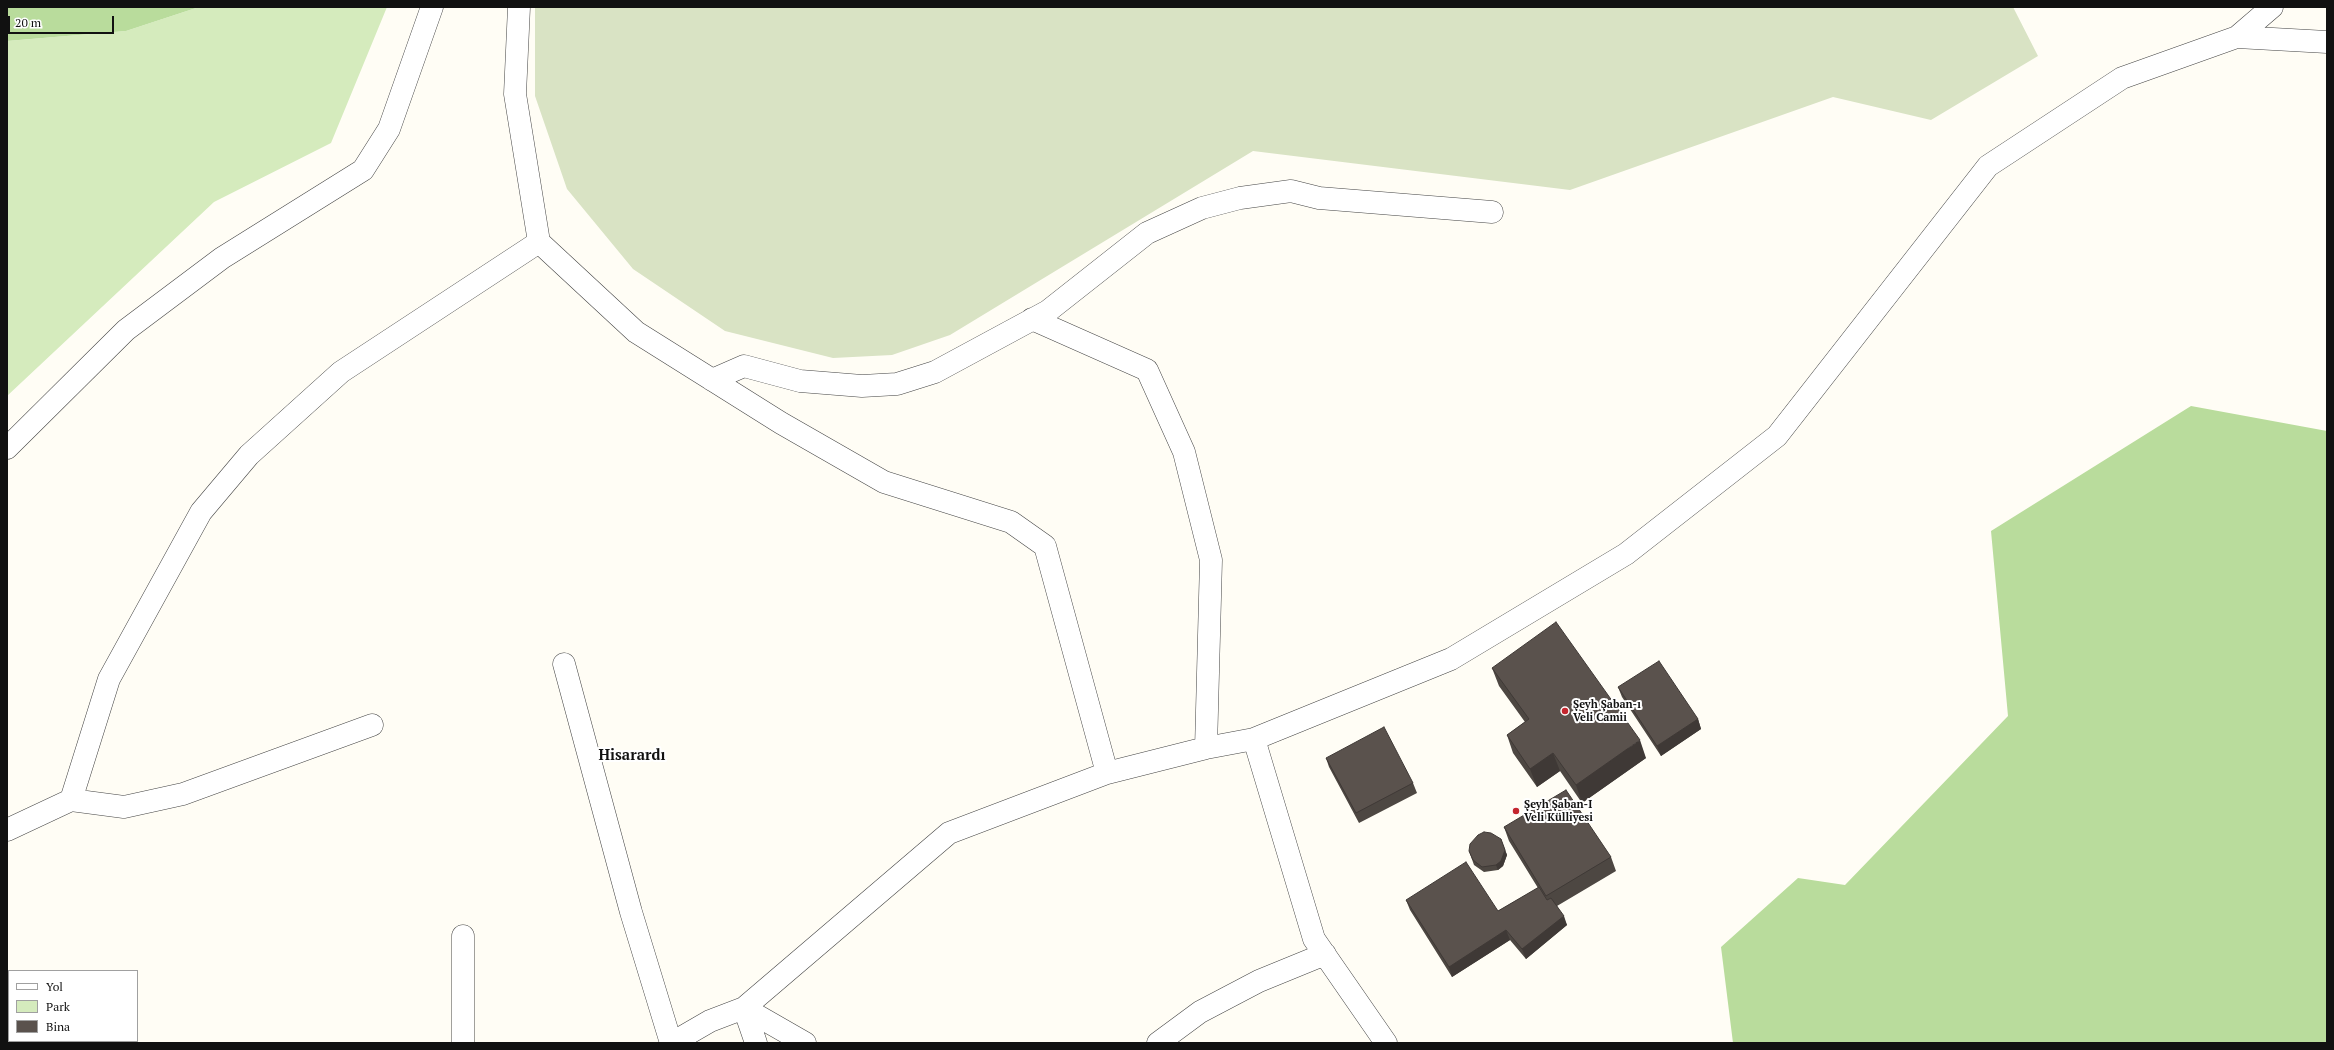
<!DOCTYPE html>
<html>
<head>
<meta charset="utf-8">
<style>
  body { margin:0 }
  #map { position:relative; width:2334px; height:1050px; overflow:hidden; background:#fffdf5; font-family:"PT Serif",serif }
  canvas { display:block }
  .frame { position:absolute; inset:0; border:8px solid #111; pointer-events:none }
  .legend { position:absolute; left:8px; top:970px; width:130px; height:72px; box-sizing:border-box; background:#fff; border:1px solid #a0a0a0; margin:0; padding:5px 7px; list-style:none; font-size:12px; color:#111 }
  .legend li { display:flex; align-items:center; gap:8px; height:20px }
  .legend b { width:20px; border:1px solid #a0a0a0 }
  .scale { position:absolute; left:8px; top:16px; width:106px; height:18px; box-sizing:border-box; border:2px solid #111; border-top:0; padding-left:5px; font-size:12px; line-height:14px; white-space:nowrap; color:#111; -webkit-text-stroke:3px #fff; paint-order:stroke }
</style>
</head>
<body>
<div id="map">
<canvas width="2334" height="1050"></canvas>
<div class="frame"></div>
<ul class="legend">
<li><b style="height:5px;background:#fff"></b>Yol</li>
<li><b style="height:11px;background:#d5ebbd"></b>Park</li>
<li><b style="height:11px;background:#5a524d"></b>Bina</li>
</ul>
<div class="scale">20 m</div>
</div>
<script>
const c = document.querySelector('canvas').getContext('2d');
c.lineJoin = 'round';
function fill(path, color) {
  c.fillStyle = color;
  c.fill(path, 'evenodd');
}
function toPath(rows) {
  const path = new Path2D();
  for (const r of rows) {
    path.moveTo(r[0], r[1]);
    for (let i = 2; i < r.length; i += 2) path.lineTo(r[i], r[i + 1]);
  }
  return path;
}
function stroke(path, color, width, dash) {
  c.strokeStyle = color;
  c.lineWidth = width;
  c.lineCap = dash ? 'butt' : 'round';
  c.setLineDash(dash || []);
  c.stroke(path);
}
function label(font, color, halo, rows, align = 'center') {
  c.font = font + ' "PT Serif",serif';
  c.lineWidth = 4;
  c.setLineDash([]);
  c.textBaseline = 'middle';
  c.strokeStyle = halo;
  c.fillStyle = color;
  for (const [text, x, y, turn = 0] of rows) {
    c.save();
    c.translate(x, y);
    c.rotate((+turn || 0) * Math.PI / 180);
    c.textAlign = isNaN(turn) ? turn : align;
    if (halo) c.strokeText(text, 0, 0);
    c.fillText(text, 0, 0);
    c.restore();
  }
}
fill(toPath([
  [199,7,387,7,331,143,214,202,7,396,7,41,126,31]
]), '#d5ebbd');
fill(toPath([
  [7,7,199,7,126,31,7,41],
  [2191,406,2327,431,2327,1043,1733,1043,1721,947,1798,878,1845,885,2008,716,1991,531]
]), '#b9dc9c');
fill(toPath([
  [535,7,2013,7,2038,56,1931,120,1833,97,1570,190,1253,151,950,335,892,355,833,358,725,331,633,269,567,189,535,96]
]), '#d9e3c4');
const minor = toPath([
  [519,7,515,94,539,242,636,332,781,423,884,482,1011,522,1045,546,1107,773],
  [2237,37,2327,42],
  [1032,319,1147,370,1184,452,1211,560,1206,748],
  [712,380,744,366,800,381,862,386,897,384,935,372,1048,311,1147,233,1202,208,1240,198,1291,191,1319,198,1492,212],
  [7,448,126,330,222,258,363,170,389,129,432,7],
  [564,664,631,912,671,1043],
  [1254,739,1314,939,1386,1043],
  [71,800,109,679,201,512,249,455,341,372,539,242],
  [7,830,71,800,124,807,183,794,372,725],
  [463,936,463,1043],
  [744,1008,805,1043],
  [744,1008,756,1043],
  [672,1043,710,1021,744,1008,949,833,1107,773,1206,748,1254,739,1451,659,1626,554,1777,436,1988,166,2122,78,2237,37,2272,7],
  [1158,1043,1200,1012,1259,981,1325,954]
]);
stroke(minor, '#444', 23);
stroke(minor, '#fff', 22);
fill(toPath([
  [1492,668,1646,758,1582,803,1560,771,1537,787,1513,753,1507,735,1525,722,1499,686],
  [1618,687,1698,719,1701,729,1661,756,1622,697],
  [1326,758,1413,783,1417,793,1359,823,1329,767],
  [1504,827,1611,857,1616,871,1557,906,1567,925,1526,959,1510,940,1452,977,1410,910,1406,900,1498,911,1538,888,1509,841],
  [1501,839,1507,855,1503,866,1498,870,1484,872,1474,865,1469,851]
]), '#4d4742');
fill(toPath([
  [1698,719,1701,729,1661,756,1657,746],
  [1640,740,1646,758,1582,803,1576,785],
  [1553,753,1560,771,1537,787,1530,769],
  [1505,850,1507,855,1503,866,1498,870,1496,865],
  [1564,916,1567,925,1526,959,1522,949],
  [1506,930,1510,940,1452,977,1449,967]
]), '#3f3936');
const building = toPath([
  [1556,622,1640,740,1576,785,1553,753,1530,769,1507,735,1529,719,1492,668,1556,622],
  [1659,661,1698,719,1657,746,1618,687,1659,661],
  [1384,727,1413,783,1356,813,1326,758,1384,727],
  [1566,790,1611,857,1546,896,1504,827,1566,790],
  [1484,832,1491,833,1501,839,1505,850,1501,861,1496,865,1482,867,1473,860,1469,851,1470,844,1478,835,1484,832],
  [1466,862,1498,911,1539,887,1547,900,1551,898,1564,916,1522,949,1506,930,1449,967,1406,900,1466,862],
  [105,1041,107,1041,108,1043,99,1043,105,1041]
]);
fill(building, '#5a524d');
stroke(building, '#3f3936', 1);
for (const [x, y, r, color] of [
  [1565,711,4,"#c4262e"],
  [1516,811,4,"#c4262e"]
]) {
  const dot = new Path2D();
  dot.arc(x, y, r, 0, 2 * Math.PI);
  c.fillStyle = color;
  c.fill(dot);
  stroke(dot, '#fff', 1.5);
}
label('bold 11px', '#111', '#fff', [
  ["Şeyh Şaban-ı",1573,705],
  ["Veli Camii",1573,718],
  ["Şeyh Şaban-I",1524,805],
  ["Veli Külliyesi",1524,818]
], 'left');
label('bold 15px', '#111', '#fff', [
  ["Hisarardı",632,756]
]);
</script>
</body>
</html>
